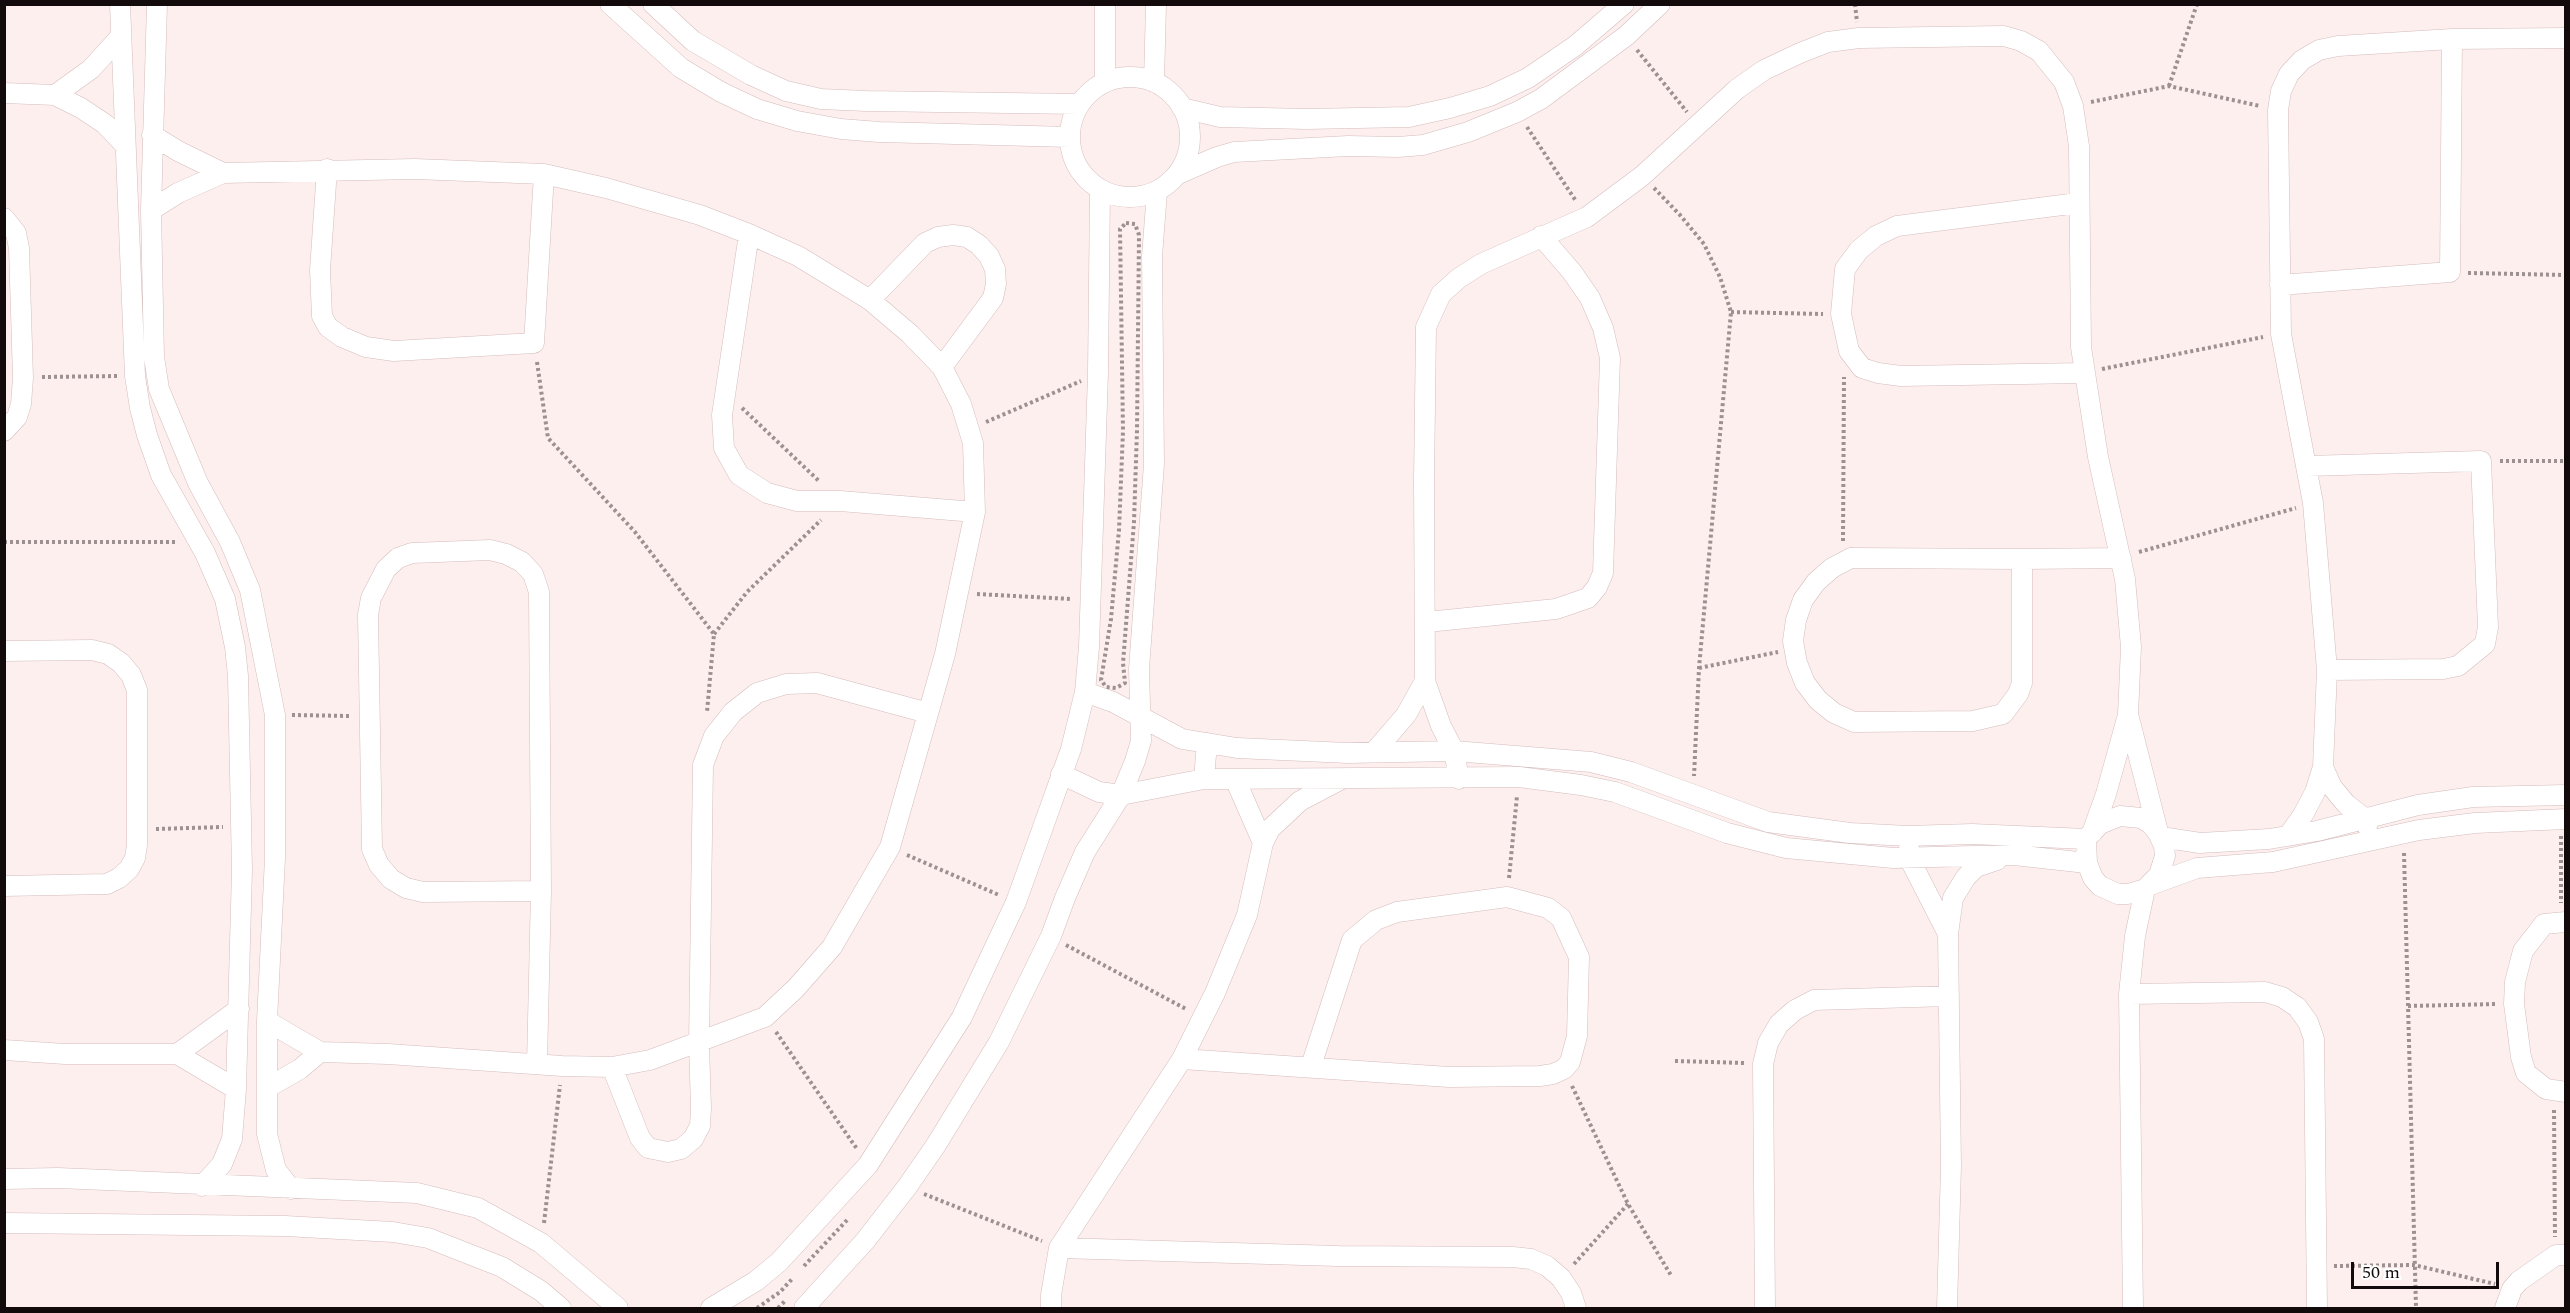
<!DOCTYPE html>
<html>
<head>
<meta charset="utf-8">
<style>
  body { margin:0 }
  #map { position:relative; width:2570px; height:1313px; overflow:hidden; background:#feefef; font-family:Spectral,serif }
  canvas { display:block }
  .frame { position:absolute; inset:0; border:6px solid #130b0b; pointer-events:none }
  .scale { position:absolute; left:2351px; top:1262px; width:148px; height:27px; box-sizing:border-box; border:3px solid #130b0b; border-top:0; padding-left:8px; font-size:18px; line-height:21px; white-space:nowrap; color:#130b0b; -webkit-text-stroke:4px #fff; paint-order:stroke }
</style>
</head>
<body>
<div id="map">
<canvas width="2570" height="1313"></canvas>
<div class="frame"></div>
<div class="scale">50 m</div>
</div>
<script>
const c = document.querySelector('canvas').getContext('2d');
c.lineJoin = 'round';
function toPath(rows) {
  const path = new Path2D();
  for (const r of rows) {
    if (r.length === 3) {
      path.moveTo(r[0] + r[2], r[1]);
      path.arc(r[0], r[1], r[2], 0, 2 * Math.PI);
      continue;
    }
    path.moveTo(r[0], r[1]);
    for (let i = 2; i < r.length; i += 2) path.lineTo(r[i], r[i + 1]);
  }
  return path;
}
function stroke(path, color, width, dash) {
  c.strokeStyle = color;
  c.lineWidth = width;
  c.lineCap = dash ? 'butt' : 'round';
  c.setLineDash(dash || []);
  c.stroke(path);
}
const minor = toPath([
  [120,4,135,376,140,408,147,435,161,475,205,553,225,599,235,647,238,676,242,870,236,1089,232,1139,222,1164,202,1186],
  [157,4,151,210,154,357,159,389,198,483,230,542,250,590,275,715,275,858,267,1021,267,1134,276,1170,291,1189],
  [610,4,681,68,721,92,757,109,797,121,841,129,879,132,1070,137],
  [653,4,693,41,751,75,786,91,821,99,866,101,1080,104],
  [1105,4,1105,82],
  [1130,137,60],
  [1154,82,1156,4],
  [4,93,55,95,81,108,105,124,125,145],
  [55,95,91,69,121,36],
  [1182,108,1220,117,1307,119,1409,117,1450,108,1490,96,1528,78,1575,46,1624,4],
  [152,135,178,151,223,173],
  [327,169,320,270,322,316,328,327,342,337,366,347,394,351,534,343,544,174],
  [1178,174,1217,157,1234,152,1348,146,1398,147,1423,145,1468,132,1517,112,1541,99,1626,36,1660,4],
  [2078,203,1897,226,1876,236,1859,250,1845,269,1841,314,1849,351,1862,368,1878,373,1901,376,2084,373],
  [151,210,178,193,223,173,415,169,544,174,606,188,700,215,749,234,798,256,870,300,910,334,942,367,961,404,973,443,975,512,945,654,890,847,832,947,796,988,765,1017,650,1060,612,1067,562,1066,388,1054,320,1052,267,1021],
  [4,218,16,233,19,248,23,378,21,404,17,417,4,431],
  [749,234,722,415,724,448,739,475,767,493,797,501,840,501,975,512],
  [2280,285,2450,272,2452,39],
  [870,300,925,243,938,237,953,235,967,237,979,245,989,256,995,269,996,284,993,298,942,367],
  [2307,466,2481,461,2488,627,2485,644,2458,666,2443,669,2327,670],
  [1851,558,2022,559,2022,683,2018,694,2003,714,1973,721,1854,722,1834,713,1818,700,1805,683,1797,663,1793,641,1796,620,1803,600,1816,582,1832,568,1851,558],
  [2022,559,2121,558],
  [1427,622,1556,609,1588,598,1597,587,1603,573,1610,358,1603,328,1590,298,1572,272,1541,236],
  [4,651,92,650,108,654,121,663,131,675,137,690,137,845,135,858,129,869,119,878,107,884,4,886],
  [1085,692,1113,702,1182,739,1237,748,1348,753,1454,751,1591,762,1631,772,1768,822,1850,833,1908,836,1972,834,2086,839],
  [2129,718,2158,832],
  [1374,752,1406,715,1425,681],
  [2323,767,2332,787,2346,804,2364,818,2367,826],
  [1061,774,1099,792,1121,795,1204,779,1519,777,1581,785,1615,792,1727,833,1786,848,1893,858,2014,855,2087,863],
  [1204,779,1207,743],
  [1235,779,1263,843],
  [1459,779,1454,751,1441,726,1425,681,1424,481,1426,327,1441,294,1459,278,1481,264,1587,217,1642,176,1737,89,1764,70,1800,53,1828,42,1859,38,2004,36,2021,41,2039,51,2064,82,2073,106,2079,146,2081,347,2098,457,2125,579,2131,647,2128,715,2106,794,2092,833],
  [2120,816,2141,818,2151,824,2158,833,2164,846,2165,856,2159,875,2145,889,2128,894,2118,894,2100,886,2093,878,2087,863,2086,839,2100,824,2120,816],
  [2288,836,2303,815,2315,792,2323,767,2327,670,2313,503,2281,334,2278,110,2281,91,2289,74,2302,60,2319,50,2338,46,2452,39,2566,38],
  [2161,837,2200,843,2269,839,2317,831,2418,805,2473,797,2566,795],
  [1909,848,1909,858,1948,934],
  [2153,884,2197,868,2273,862,2419,830,2475,823,2566,819],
  [2566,922,2544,924,2523,951,2515,982,2514,1004,2521,1057,2526,1073,2546,1089,2566,1092],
  [2129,994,2265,992,2282,997,2297,1007,2308,1022,2314,1039,2317,1308],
  [4,1050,65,1054,177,1054,236,1089],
  [177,1054,239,1009],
  [1182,1059,1449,1077,1540,1076,1553,1074,1564,1069,1570,1062,1577,1036,1579,957,1561,918,1548,908,1507,897,1397,912,1376,920,1352,940,1311,1066],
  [537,1064,541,891,539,592,533,574,522,562,506,554,490,550,412,553,398,558,386,569,371,598,368,615,372,849,379,865,391,879,406,888,423,892,541,891],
  [612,1067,640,1138,648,1148,668,1152,681,1149,693,1139,700,1126,701,1108,699,1044,703,765,714,736,733,712,757,693,786,684,817,683,928,713],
  [267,1088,300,1069,320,1052],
  [4,1179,58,1178,417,1193,478,1208,541,1243,618,1308],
  [4,1223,285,1226,393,1232,428,1238,502,1267,541,1291,561,1308],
  [1059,1248,1338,1256,1513,1257,1531,1259,1547,1266,1561,1278,1571,1293,1576,1308],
  [711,1308,756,1281,779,1262,868,1165,962,1017,1016,902,1047,816,1071,749,1085,692,1089,647,1098,373,1100,190],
  [804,1308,865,1241,907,1187,936,1145,999,1042,1051,936,1065,898,1085,852,1121,795,1135,761,1141,741,1139,669,1154,464,1152,256,1157,192],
  [1051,1308,1051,1295,1059,1248,1182,1059,1215,993,1247,915,1263,843,1270,829,1300,801,1340,780],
  [1765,1308,1763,1064,1768,1043,1779,1024,1795,1010,1814,1000,1949,996],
  [1947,1308,1951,1166,1948,934,1953,898,1966,877,1976,867,1997,860],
  [2133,1308,2129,994,2135,936,2145,889],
  [2505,1308,2512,1289,2519,1281,2556,1255,2566,1255]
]);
stroke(minor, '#d4bcbc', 21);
stroke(toPath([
  [1855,4,1857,22],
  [1637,50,1687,112],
  [2169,86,2197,4],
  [2091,102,2169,86,2260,106],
  [1527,127,1576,201],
  [1654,188,1680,215,1704,244,1720,277,1731,312,1699,668,1694,776],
  [1126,223,1135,224,1139,235,1137,430,1134,522,1123,663,1125,683,1116,688,1106,687,1101,680,1111,619,1119,530,1123,431,1120,229,1126,223],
  [2468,273,2566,275],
  [1731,312,1823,314],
  [537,362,548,438,635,532,714,634,707,712],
  [2102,369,2263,337],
  [42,377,118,376],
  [742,408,819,481],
  [986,422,1081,381],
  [2500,461,2566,461],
  [1843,541,1844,377],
  [4,542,178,542],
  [2139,552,2296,508],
  [977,594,1071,599],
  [714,634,747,592,821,520],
  [1699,668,1778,652],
  [292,715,350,716],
  [156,829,223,827],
  [2561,836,2561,903],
  [2404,853,2416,1308],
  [907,855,999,895],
  [1509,878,1517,796],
  [1066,945,1186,1009],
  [2408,1006,2497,1004],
  [776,1032,857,1149],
  [1675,1061,1745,1063],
  [1572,1086,1628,1204,1672,1277],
  [2554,1110,2555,1237],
  [924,1194,1042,1241],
  [544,1223,560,1085],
  [1574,1264,1628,1204],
  [804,1266,848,1219],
  [2334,1266,2414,1265,2495,1284],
  [757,1308,780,1292,793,1278],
  [778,1308,786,1300]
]), '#9c9090', 4, [3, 3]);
stroke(minor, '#fff', 20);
</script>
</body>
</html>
